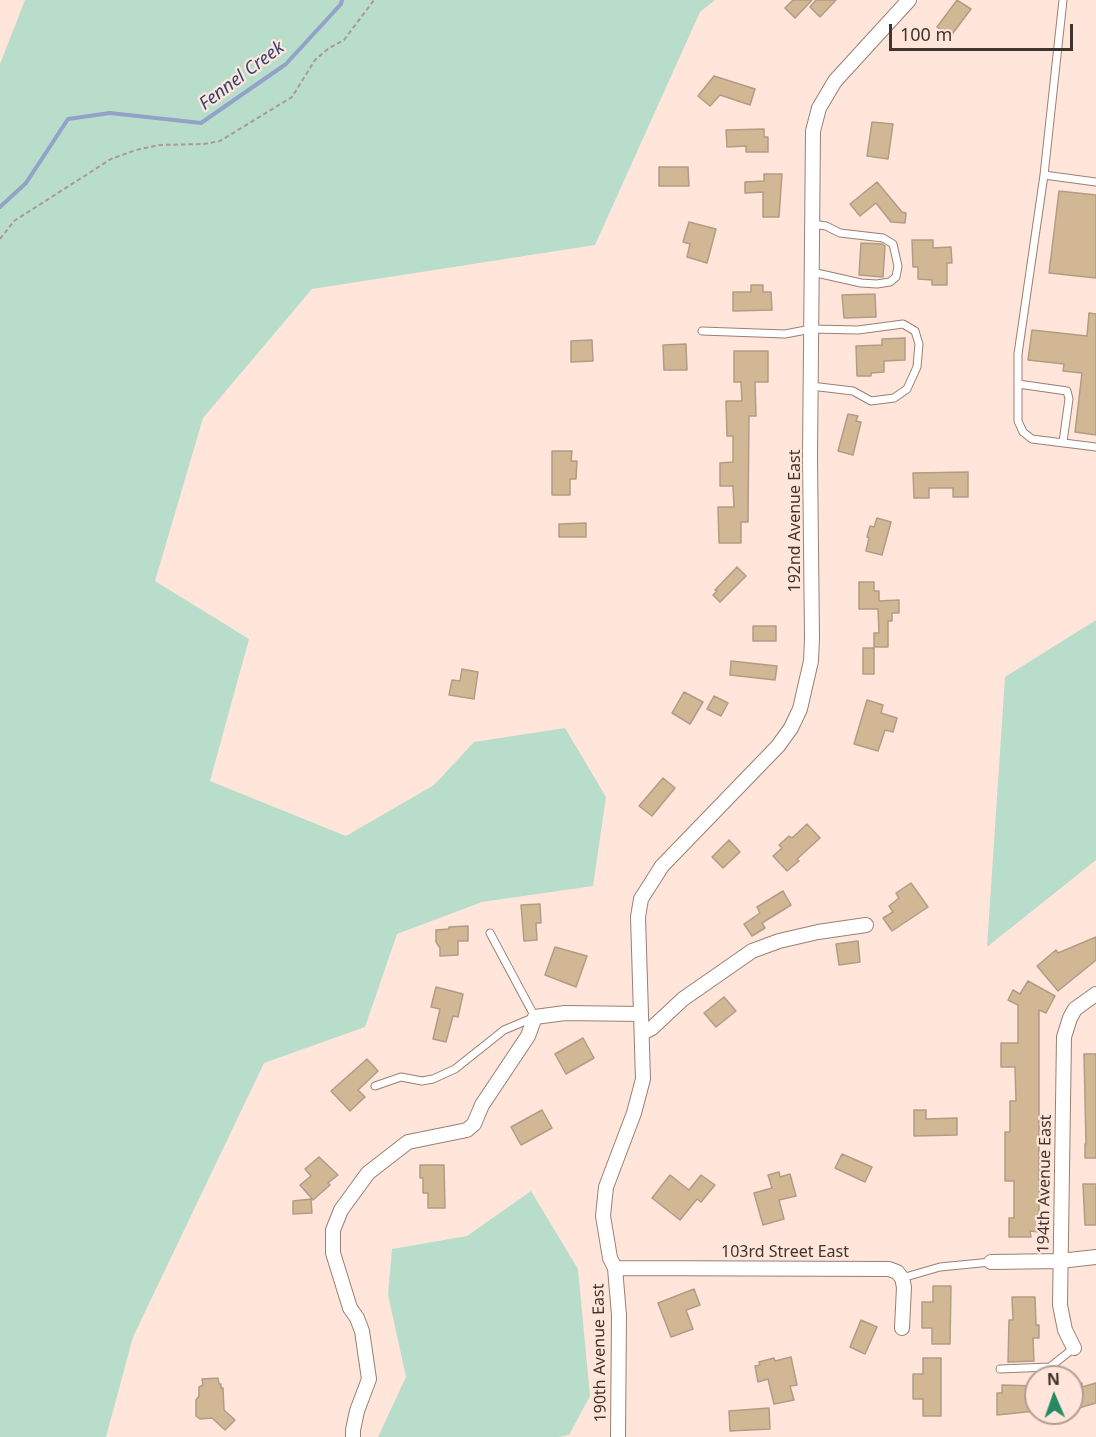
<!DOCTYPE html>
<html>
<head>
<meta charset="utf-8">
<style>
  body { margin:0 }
  #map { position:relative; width:1096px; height:1437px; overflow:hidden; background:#ffe5da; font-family:"Noto Sans",sans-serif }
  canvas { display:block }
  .north { position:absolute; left:1024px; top:1365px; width:60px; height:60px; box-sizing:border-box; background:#ffe5da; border:2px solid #b39e95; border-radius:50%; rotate:358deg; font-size:16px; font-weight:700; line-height:24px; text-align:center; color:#40342e }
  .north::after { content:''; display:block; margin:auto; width:21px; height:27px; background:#268963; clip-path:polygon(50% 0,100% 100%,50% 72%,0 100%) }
  .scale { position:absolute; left:889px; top:24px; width:184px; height:27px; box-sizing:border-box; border:3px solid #40342e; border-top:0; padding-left:8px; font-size:18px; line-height:21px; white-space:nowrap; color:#40342e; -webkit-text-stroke:4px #ffe5da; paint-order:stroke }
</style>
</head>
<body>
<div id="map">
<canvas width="1096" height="1437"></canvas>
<div class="north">N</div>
<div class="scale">100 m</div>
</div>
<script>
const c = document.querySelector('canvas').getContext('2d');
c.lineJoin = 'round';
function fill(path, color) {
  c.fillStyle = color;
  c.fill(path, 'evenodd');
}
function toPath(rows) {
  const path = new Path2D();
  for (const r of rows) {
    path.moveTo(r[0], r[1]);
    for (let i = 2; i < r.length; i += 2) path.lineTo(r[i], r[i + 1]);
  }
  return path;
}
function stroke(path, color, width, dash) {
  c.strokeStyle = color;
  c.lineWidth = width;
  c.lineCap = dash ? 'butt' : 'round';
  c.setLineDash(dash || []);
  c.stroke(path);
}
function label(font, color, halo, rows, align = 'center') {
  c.font = font + ' "Noto Sans",sans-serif';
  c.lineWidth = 4.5;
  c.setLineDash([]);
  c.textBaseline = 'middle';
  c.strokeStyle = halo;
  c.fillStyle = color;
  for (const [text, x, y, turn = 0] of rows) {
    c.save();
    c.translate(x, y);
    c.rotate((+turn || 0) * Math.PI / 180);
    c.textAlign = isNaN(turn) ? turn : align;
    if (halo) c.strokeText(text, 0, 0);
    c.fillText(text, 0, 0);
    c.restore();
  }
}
fill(toPath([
  [25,0,715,0,700,12,595,245,312,289,203,418,155,581,249,639,210,781,346,836,434,785,474,742,565,728,606,797,593,886,482,902,397,934,365,1027,264,1063,133,1337,106,1437,0,1437,0,64],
  [1096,620,1096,860,987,947,1005,677],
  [531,1191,578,1269,590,1396,569,1435,559,1437,378,1437,406,1377,388,1295,392,1249,467,1236]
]), '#b9ddcb');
stroke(toPath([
  [0,207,26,183,68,119,110,113,201,123,286,64,341,4,342,0]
]), '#92a3c7', 4);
const building = toPath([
  [793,0,812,0,795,18,785,8,793,0],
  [816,0,836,0,820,17,810,7,816,0],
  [957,0,971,9,950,37,937,27,957,0],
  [714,76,755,89,750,105,720,95,710,106,698,96,714,76],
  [872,122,893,124,888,159,867,156,872,122],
  [764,129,764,137,768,137,768,152,746,152,746,146,727,147,726,130,764,129],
  [659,167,688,167,689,186,659,186,659,167],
  [764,174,782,174,779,217,763,217,763,192,745,193,745,182,764,181,764,174],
  [877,182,902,212,906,213,905,223,891,222,876,203,860,216,850,204,877,182],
  [1059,191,1096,195,1096,278,1049,273,1059,191],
  [689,222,716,229,707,263,687,257,690,244,683,242,689,222],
  [912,240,933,240,933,248,951,247,952,263,947,263,947,285,932,285,932,280,918,279,918,267,913,267,912,240],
  [861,243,882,244,885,246,883,277,859,275,861,243],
  [751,285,763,285,763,292,771,292,772,310,733,311,733,292,751,292,751,285],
  [875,294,876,317,844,318,842,295,875,294],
  [1089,313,1096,314,1096,435,1075,432,1082,373,1063,371,1064,364,1028,360,1032,330,1087,336,1089,313],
  [905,338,905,360,884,361,884,372,871,373,871,376,857,376,856,346,882,345,882,339,905,338],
  [592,340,593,361,571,362,571,341,592,340],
  [686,344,687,370,664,370,663,345,686,344],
  [734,351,768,351,768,382,755,382,756,416,749,416,748,522,741,522,741,543,719,543,718,507,734,507,733,486,720,486,720,463,733,462,733,436,727,436,726,401,742,401,741,382,734,382,734,351],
  [848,414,858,416,856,421,861,422,853,455,838,451,848,414],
  [552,451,572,451,571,461,577,461,576,479,570,479,570,495,552,495,552,451],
  [968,472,968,497,953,497,953,488,929,488,929,498,914,498,913,473,968,472],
  [877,518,891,522,882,555,866,551,869,538,867,537,870,526,874,527,877,518],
  [586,523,586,537,559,537,559,524,586,523],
  [737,567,746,576,720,602,713,595,717,591,715,590,737,567],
  [859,582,874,582,874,591,879,591,879,601,899,600,899,613,892,613,892,621,888,621,888,647,874,647,874,633,879,633,878,609,859,609,859,582],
  [753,626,776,626,776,641,753,641,753,626],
  [863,648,874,648,874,674,863,674,863,648],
  [731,661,777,666,775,680,730,675,731,661],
  [462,669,478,672,474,699,449,695,452,680,460,681,462,669],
  [684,692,703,702,690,724,672,713,684,692],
  [714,696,728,703,721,716,707,709,714,696],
  [867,700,883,705,881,713,897,718,893,732,885,730,878,751,854,744,867,700],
  [663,778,675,788,652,816,639,806,663,778],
  [807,824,820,838,797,859,799,861,787,871,773,856,782,848,779,845,789,836,792,838,807,824],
  [729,840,740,852,723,868,712,857,729,840],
  [911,883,928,907,892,931,883,918,893,912,889,906,899,898,896,893,911,883],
  [783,891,791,905,762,923,765,928,752,936,744,924,760,913,757,907,783,891],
  [540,904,541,923,536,923,537,940,524,941,521,905,540,904],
  [468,926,468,941,458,941,458,955,440,956,440,948,436,942,436,930,449,929,449,927,468,926],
  [1096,937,1096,960,1058,991,1037,966,1056,950,1058,953,1096,937],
  [858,941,860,962,839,965,836,944,858,941],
  [555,947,587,956,576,987,545,975,555,947],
  [1028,981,1055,996,1046,1013,1039,1010,1039,1232,1030,1231,1031,1237,1009,1237,1009,1218,1014,1218,1014,1181,1005,1181,1005,1132,1010,1132,1010,1101,1016,1101,1015,1067,1001,1067,1001,1043,1018,1043,1018,1005,1008,1000,1013,990,1020,994,1028,981],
  [436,987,463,994,458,1017,453,1016,446,1042,433,1039,440,1009,431,1007,436,987],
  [724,997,736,1011,716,1027,704,1013,724,997],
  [583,1038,594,1058,566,1074,555,1054,583,1038],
  [1084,1054,1096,1054,1096,1158,1085,1158,1085,1144,1086,1144,1084,1054],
  [367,1059,378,1071,358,1090,365,1097,350,1111,331,1091,367,1059],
  [542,1110,552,1128,521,1145,511,1127,542,1110],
  [914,1110,926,1110,926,1119,957,1118,957,1135,914,1136,914,1110],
  [842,1154,872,1167,865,1182,835,1168,842,1154],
  [319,1157,338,1175,328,1183,330,1185,313,1200,300,1185,311,1176,305,1169,319,1157],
  [420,1165,444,1165,445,1208,428,1208,428,1193,423,1193,423,1178,420,1178,420,1165],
  [779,1172,780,1177,790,1174,796,1196,779,1200,784,1219,763,1225,754,1193,772,1188,768,1175,779,1172],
  [670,1175,689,1190,701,1175,715,1185,701,1202,697,1199,680,1220,652,1198,670,1175],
  [1083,1184,1096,1184,1096,1225,1085,1225,1083,1184],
  [311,1199,312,1213,293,1214,293,1201,311,1199],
  [933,1286,951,1286,950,1344,932,1344,932,1328,922,1328,922,1302,933,1302,933,1286],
  [694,1289,700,1305,686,1310,693,1329,671,1337,658,1303,694,1289],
  [1012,1297,1035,1297,1036,1325,1039,1325,1039,1338,1033,1338,1034,1361,1008,1362,1009,1320,1013,1320,1012,1297],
  [861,1320,877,1327,865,1354,850,1347,861,1320],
  [791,1357,797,1385,790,1386,794,1400,774,1404,768,1379,758,1382,755,1366,760,1365,759,1362,774,1358,775,1361,791,1357],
  [923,1358,941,1358,941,1416,923,1416,923,1399,913,1399,913,1374,923,1374,923,1358],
  [218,1378,219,1384,221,1384,221,1388,223,1388,224,1410,235,1420,225,1430,212,1418,200,1419,196,1416,196,1400,199,1396,199,1387,203,1385,202,1379,218,1378],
  [1082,1383,1082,1387,1096,1383,1096,1403,1072,1410,1072,1386,1082,1383],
  [1002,1385,1036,1386,1036,1411,997,1415,997,1393,1002,1393,1002,1385],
  [769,1408,770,1429,730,1431,729,1411,769,1408]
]);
fill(building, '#d2b795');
stroke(building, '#b09d85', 1.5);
const lane = toPath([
  [1063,0,1044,175,1096,182],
  [1044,175,1018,354,1018,421,1023,432,1032,439,1096,447],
  [812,272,861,283,877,284,890,282,896,277,898,266,893,244,883,238,840,233,826,226,812,224],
  [702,331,785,334,811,329,858,330,903,324,915,331,919,344,917,367,907,389,894,398,871,401,853,391,811,386],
  [1018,384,1067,391,1069,399,1063,442],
  [375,1086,401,1077,422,1081,433,1079,455,1069,504,1030,535,1017,490,933],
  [902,1278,940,1267,991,1262],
  [1000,1369,1050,1367,1074,1348]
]);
const street = toPath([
  [642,1033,652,1028,683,999,752,951,779,941,818,932,866,925],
  [991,1262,1060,1261,1096,1257],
  [615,1268,889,1269,897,1272,902,1278,904,1287,902,1328],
  [1074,1348,1065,1330,1060,1305,1064,1037,1070,1018,1075,1009,1096,994],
  [353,1437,353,1430,357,1411,369,1379,362,1331,357,1318,350,1308,333,1253,333,1230,341,1210,368,1173,408,1142,467,1130,474,1124,482,1105,528,1036,535,1017,565,1013,640,1014],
  [618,1437,619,1315,615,1268,610,1258,603,1216,606,1187,634,1113,643,1079,638,917,641,899,662,866,778,746,791,728,800,709,811,661,812,638,810,456,813,131,819,108,835,81,909,0]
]);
stroke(lane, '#9b7f72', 9);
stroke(street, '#9b7f72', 16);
stroke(toPath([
  [0,239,14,221,111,159,136,150,159,145,204,144,220,141,292,97,315,60,329,48,344,40,374,0]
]), '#ad9990', 2, [4.5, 3]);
stroke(lane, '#fff', 7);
stroke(street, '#fff', 14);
label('16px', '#40342e', '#ffe5da', [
  ["192nd Avenue East",795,521,-90],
  ["194th Avenue East",1045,1184,-89],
  ["103rd Street East",785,1252],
  ["190th Avenue East",600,1353,-91]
]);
label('italic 18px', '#304676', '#ffe5da', [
  ["Fennel Creek",242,76,-37]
]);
</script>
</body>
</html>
